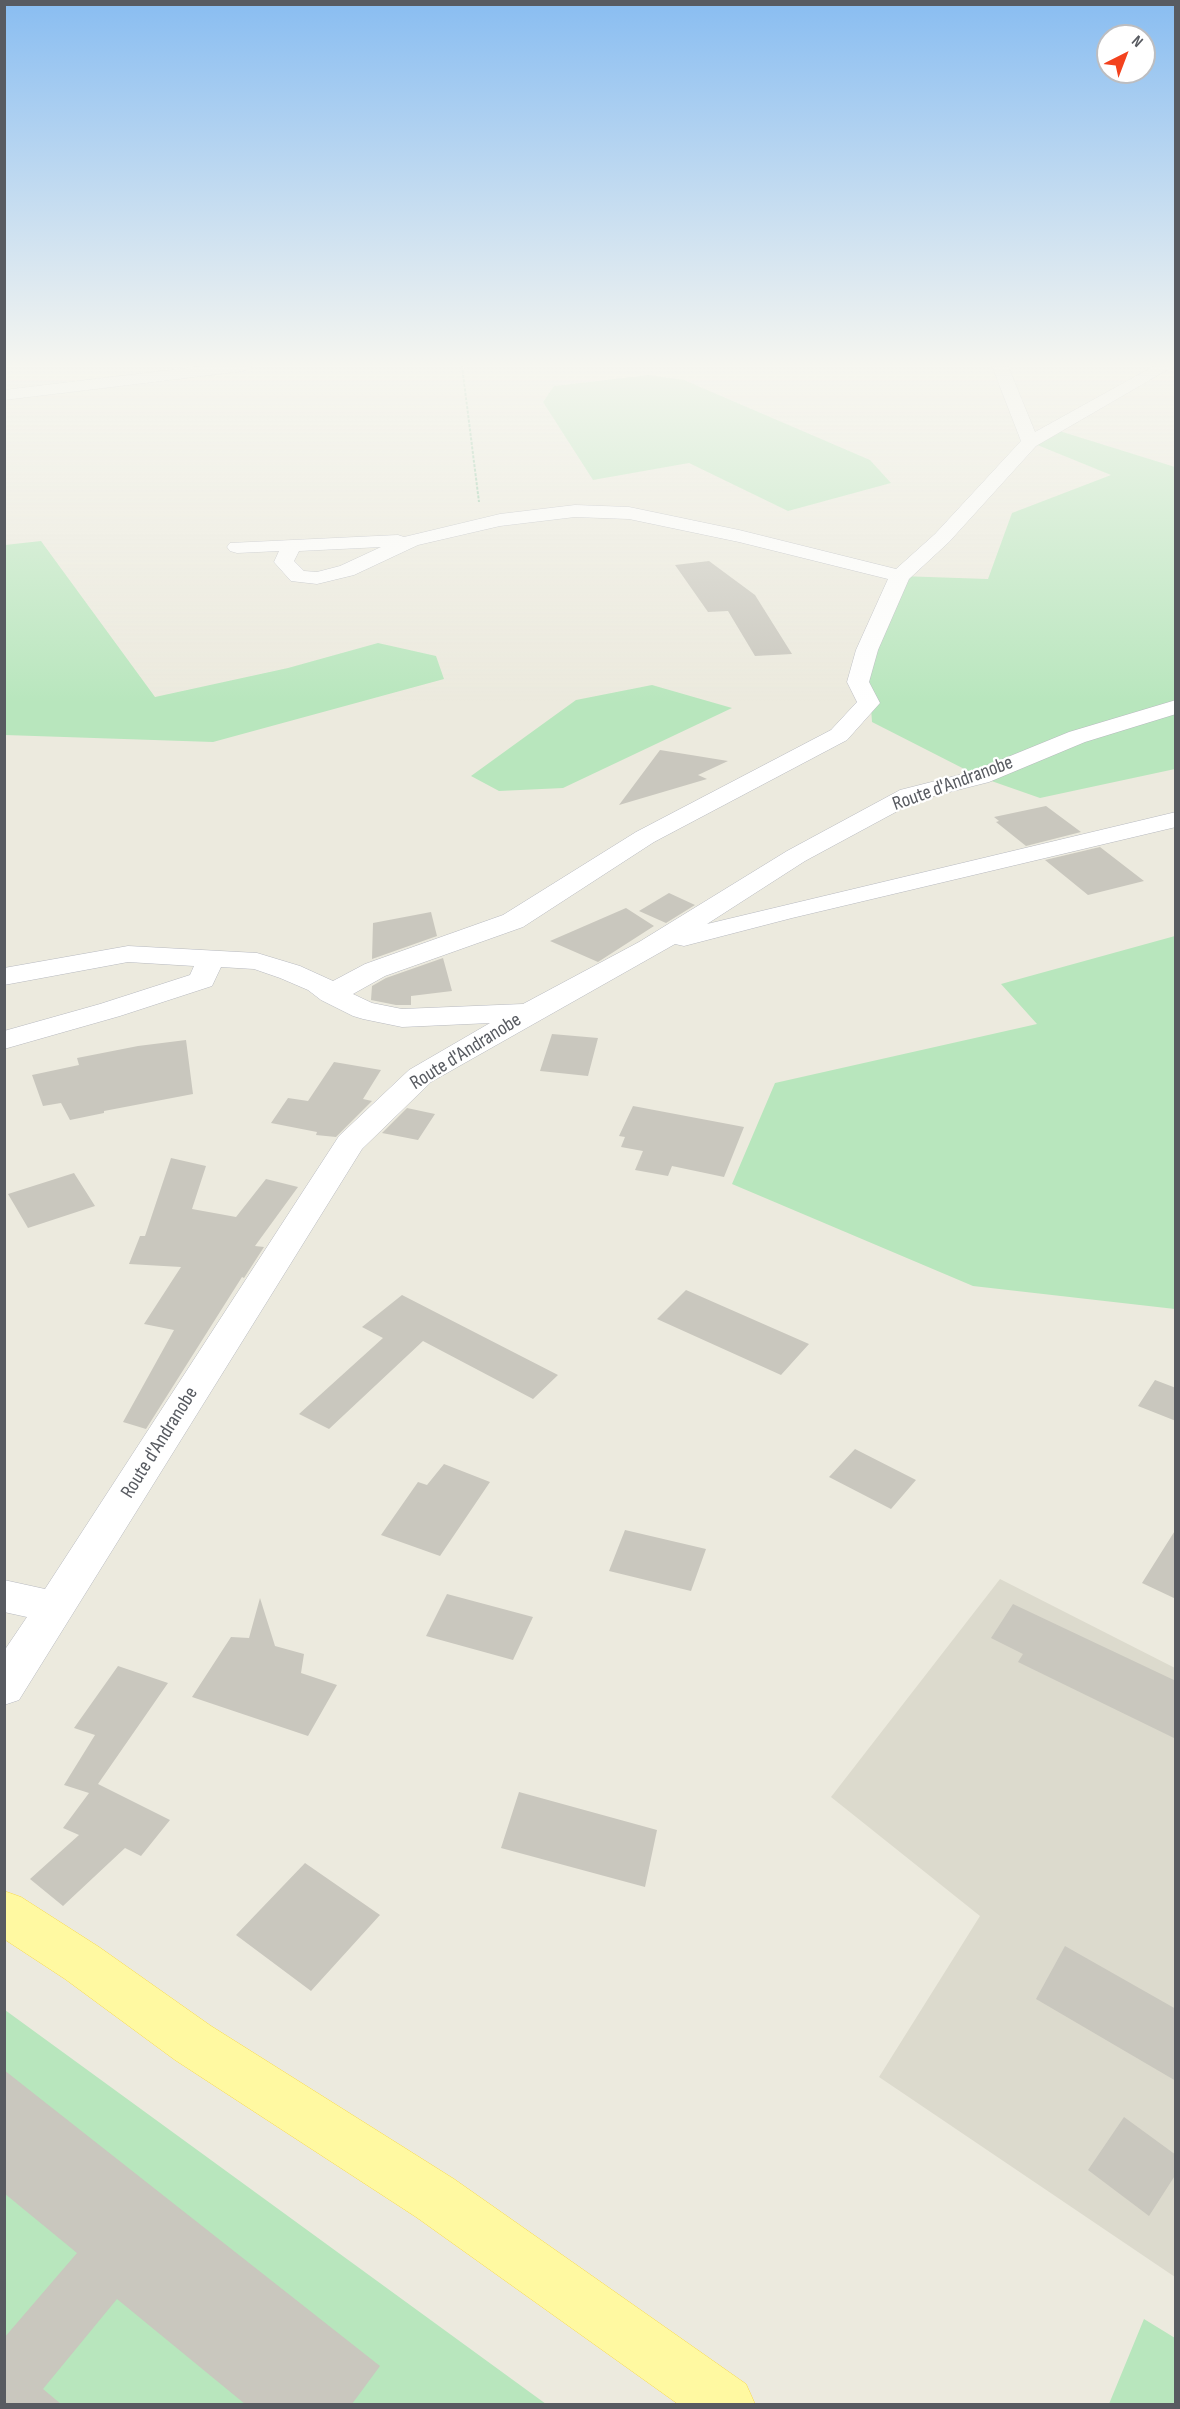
<!DOCTYPE html>
<html>
<head>
<meta charset="utf-8">
<style>
  body { margin:0 }
  #map { position:relative; width:1180px; height:2409px; overflow:hidden; background:#eceade; font-family:"Sofia Sans Condensed",sans-serif }
  canvas { display:block }
  .frame { position:absolute; inset:0; border:6px solid #585b61; pointer-events:none }
  .north { position:absolute; left:1096px; top:24px; width:60px; height:60px; box-sizing:border-box; background:#fff; border:2px solid #bcbdc0; border-radius:50%; rotate:42deg; font-size:16px; font-weight:700; line-height:24px; text-align:center; color:#585b61 }
  .north::after { content:''; display:block; margin:auto; width:21px; height:27px; background:#f3421e; clip-path:polygon(50% 0,100% 100%,50% 72%,0 100%) }
</style>
</head>
<body>
<div id="map">
<canvas width="1180" height="2409"></canvas>
<div class="frame"></div>
<div class="north">N</div>
</div>
<script>
const c = document.querySelector('canvas').getContext('2d');
c.lineJoin = 'round';
function fill(path, color) {
  c.fillStyle = color;
  c.fill(path, 'evenodd');
}
function toPath(rows) {
  const path = new Path2D();
  for (const r of rows) {
    path.moveTo(r[0], r[1]);
    for (let i = 2; i < r.length; i += 2) path.lineTo(r[i], r[i + 1]);
  }
  return path;
}
function stroke(path, color, width, dash) {
  c.strokeStyle = color;
  c.lineWidth = width;
  c.lineCap = dash ? 'butt' : 'round';
  c.setLineDash(dash || []);
  c.stroke(path);
}
function label(font, color, halo, rows, align = 'center') {
  c.font = font + ' "Sofia Sans Condensed",sans-serif';
  c.lineWidth = 4.5;
  c.setLineDash([]);
  c.textBaseline = 'middle';
  c.strokeStyle = halo;
  c.fillStyle = color;
  for (const [text, x, y, turn = 0] of rows) {
    c.save();
    c.translate(x, y);
    c.rotate((+turn || 0) * Math.PI / 180);
    c.textAlign = isNaN(turn) ? turn : align;
    if (halo) c.strokeText(text, 0, 0);
    c.fillText(text, 0, 0);
    c.restore();
  }
}
fill(toPath([
  [1000,1579,1175,1668,1175,2277,879,2077,980,1916,831,1797]
]), '#dcdacd');
fill(toPath([
  [649,375,684,380,870,460,891,483,788,511,689,463,593,480,543,402,554,386],
  [1053,429,1175,467,1175,769,1040,798,980,777,872,722,867,650,900,576,988,579,1012,513,1111,475,1030,442],
  [41,541,155,697,288,668,378,643,436,656,444,679,213,742,5,735,5,545],
  [652,685,732,708,563,788,499,791,471,776,576,700],
  [1175,936,1175,1309,973,1286,732,1184,775,1083,1037,1024,1001,984],
  [5,2010,546,2404,5,2404],
  [1144,2319,1175,2338,1175,2404,1109,2404]
]), '#b8e6bd');
fill(toPath([
  [709,561,755,595,792,654,755,656,728,611,708,612,675,565],
  [660,750,728,761,698,775,707,779,619,805],
  [1046,806,1081,832,1026,846,996,822,999,821,994,817],
  [1100,847,1144,881,1088,895,1045,860],
  [669,893,695,905,666,923,639,911],
  [626,908,654,926,598,962,550,941],
  [431,912,437,936,372,959,373,923],
  [443,958,452,991,411,996,411,1005,396,1005,371,1000,372,986,386,978],
  [552,1034,598,1038,588,1076,540,1071],
  [186,1040,193,1094,104,1111,104,1113,70,1120,61,1103,43,1106,32,1075,79,1065,77,1058,138,1046],
  [334,1062,381,1070,363,1099,372,1101,336,1137,316,1135,317,1132,271,1123,288,1098,308,1101],
  [633,1106,744,1127,724,1177,672,1166,668,1176,635,1170,643,1151,621,1147,625,1137,619,1136],
  [407,1108,435,1114,418,1140,382,1133],
  [171,1158,206,1166,192,1209,236,1217,266,1179,298,1187,255,1246,264,1247,244,1278,242,1277,146,1429,123,1422,174,1330,144,1324,181,1267,129,1264,140,1236,145,1236],
  [74,1173,95,1206,28,1228,8,1194],
  [686,1290,809,1344,781,1375,657,1319],
  [402,1295,558,1375,533,1399,423,1341,329,1429,299,1414,383,1338,362,1327],
  [1155,1380,1176,1388,1176,1421,1138,1406],
  [855,1449,916,1480,891,1509,829,1477],
  [444,1464,490,1482,440,1556,381,1535,418,1482,427,1485],
  [1176,1529,1176,1599,1142,1583],
  [625,1530,706,1549,691,1591,609,1571],
  [447,1594,533,1617,513,1660,426,1636],
  [260,1598,275,1646,304,1654,301,1673,337,1685,308,1736,192,1697,231,1637,249,1638],
  [1013,1604,1176,1681,1176,1739,1018,1662,1023,1654,991,1638],
  [118,1666,168,1683,98,1784,170,1820,141,1856,125,1848,63,1906,30,1879,79,1835,63,1828,89,1793,64,1785,95,1735,74,1728],
  [519,1792,657,1830,645,1887,501,1848],
  [305,1863,380,1915,311,1991,236,1935],
  [1065,1946,1176,2009,1176,2081,1036,1999],
  [4,2070,380,2366,352,2404,245,2404,117,2299,43,2389,61,2404,4,2404,4,2338,77,2253,4,2193],
  [1124,2117,1176,2155,1176,2174,1149,2216,1088,2170]
]), '#c9c7be');
const minor = toPath([
  [203,366,252,366,244,371,4,400,4,390,203,366],
  [992,366,1008,366,1035,432,1154,366,1174,366,1036,446,949,542,909,579,878,650,869,682,880,703,847,740,654,842,523,927,385,976,353,994,372,1003,402,1009,523,1004,639,942,787,851,900,790,971,772,1069,732,1176,700,1176,714,1085,742,989,782,918,800,805,861,707,924,1176,812,1176,827,792,918,684,946,675,944,431,1082,362,1149,19,1700,4,1705,4,1651,27,1617,4,1612,4,1580,45,1589,339,1136,409,1070,490,1023,402,1027,363,1019,353,1016,321,1000,308,990,280,978,254,969,221,967,212,986,120,1016,4,1049,4,1031,100,1004,190,975,194,966,128,962,4,985,4,968,128,946,257,953,300,966,333,981,365,964,503,915,636,832,831,730,857,702,847,682,856,650,888,579,739,542,629,519,575,517,500,526,418,545,354,575,317,584,291,581,274,562,279,551,237,553,230,551,227,547,230,543,398,535,404,537,500,514,575,505,629,507,739,530,896,569,935,534,1021,441,992,366],
  [381,547,340,566,317,572,304,571,294,561,299,551,381,547]
]);
const major = toPath([
  [4,1891,21,1897,99,1947,211,2026,454,2179,746,2384,755,2404,678,2404,416,2217,175,2060,65,1979,4,1939,4,1891]
]);
stroke(minor, '#b7b9bf', 1);
stroke(major, '#f9d94a', 1);
stroke(toPath([
  [462,366,479,502]
]), '#92c7a6', 2, [3, 1.5]);
fill(minor, '#fff');
fill(major, '#fff9a1');
const sky = c.createLinearGradient(0, 0, 0, 703);
sky.addColorStop(0, '#89bdf1');
sky.addColorStop(0.52, '#f6f6f0');
sky.addColorStop(1, '#f6f6f000');
c.fillStyle = sky;
c.fillRect(0, 0, 1180, 703);
label('20px', '#585b61', '#fff', [
  ["Route d'Andranobe",953,784,-20],
  ["Route d'Andranobe",466,1052,-32],
  ["Route d'Andranobe",160,1443,-58]
]);
</script>
</body>
</html>
